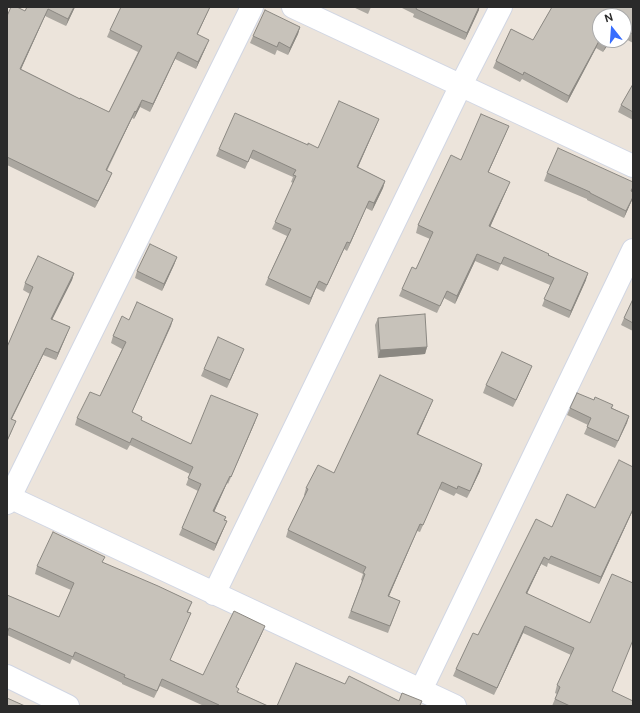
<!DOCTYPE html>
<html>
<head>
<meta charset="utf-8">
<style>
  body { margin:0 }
  #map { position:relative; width:640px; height:713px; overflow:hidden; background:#ece4db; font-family:"DM Sans",sans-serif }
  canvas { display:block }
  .frame { position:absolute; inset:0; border:8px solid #2a2a2a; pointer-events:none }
  .north { position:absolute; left:592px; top:8px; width:40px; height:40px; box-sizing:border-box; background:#fff; border:1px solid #aaa; border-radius:50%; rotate:343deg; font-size:11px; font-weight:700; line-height:16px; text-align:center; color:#2a2a2a }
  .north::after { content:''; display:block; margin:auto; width:14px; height:18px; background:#376dfe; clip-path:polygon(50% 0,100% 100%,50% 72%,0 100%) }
</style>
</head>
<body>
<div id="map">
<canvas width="640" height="713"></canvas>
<div class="frame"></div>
<div class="north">N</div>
</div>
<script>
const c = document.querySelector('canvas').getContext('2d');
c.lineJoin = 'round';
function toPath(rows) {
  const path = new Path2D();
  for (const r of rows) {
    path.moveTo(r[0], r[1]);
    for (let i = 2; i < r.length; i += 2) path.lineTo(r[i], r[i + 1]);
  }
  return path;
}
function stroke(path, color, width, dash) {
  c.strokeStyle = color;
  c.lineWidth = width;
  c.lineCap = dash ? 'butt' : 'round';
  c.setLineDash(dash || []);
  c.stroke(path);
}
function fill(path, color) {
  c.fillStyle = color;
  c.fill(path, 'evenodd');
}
const minor = toPath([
  [293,7,633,166],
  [7,496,455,706],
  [7,503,252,7],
  [214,594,461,85,501,7],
  [7,676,68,706],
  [421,690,633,250]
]);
stroke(minor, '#d1d6e3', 24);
stroke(minor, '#fff', 22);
fill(toPath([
  [27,7,75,7,66,26,45,16,21,69,80,99,109,112,138,52,107,37,110,30,121,7,210,7,197,35,206,47,196,69,175,59,150,112,140,107,134,119,132,118,107,171,112,173,109,180,95,208,7,165,7,16,25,11],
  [353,7,371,7,368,14],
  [400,7,480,7,465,40,413,17,414,14],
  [552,7,633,7,633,43,624,38,624,16,600,16,600,40,611,40,603,52,596,48,567,103,522,79,520,82,493,68,496,61,511,29,533,40],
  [300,27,298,34,288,55,277,50,275,55,250,43,253,36],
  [633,84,633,120,618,112,621,105],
  [379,119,376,126,358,167,385,181,383,188,372,211,366,208,347,251,344,249,324,292,316,288,309,305,265,285,268,278,287,236,272,229,293,183,291,182,293,177,250,158,245,169,216,156,219,149,308,145,318,148],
  [506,133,488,173,507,189,490,227,549,255,586,280,569,318,542,306,550,285,501,264,498,271,475,261,455,304,444,298,437,313,399,296,402,289,416,269,430,239,416,233,418,225,461,160],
  [547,173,633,187,632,191,633,197,624,218,587,200,587,199,544,181],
  [177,257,174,265,162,291,135,278,137,271],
  [74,273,72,280,52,319,67,334,56,360,43,355,12,419,13,428,7,442,7,347,30,294,23,290,25,283],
  [633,299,633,331,621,325,624,318],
  [378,318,427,347,425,354,378,358,375,325],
  [173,319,132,412,141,421,191,444,255,422,228,484,227,483,214,512,226,517,225,520,224,528,214,551,179,535,198,491,186,485,190,474,130,445,127,450,75,425,77,418,100,396,122,349,111,343,113,336,129,320],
  [241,356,227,388,201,376,204,369],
  [529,373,513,407,483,393,486,385],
  [433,400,430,407,418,434,480,471,467,498,456,493,454,496,439,489,420,532,417,531,389,596,400,601,388,633,348,618,362,581,361,580,363,574,286,537,288,530,305,496,304,495,306,488,334,473],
  [594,400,613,405,612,408,629,416,615,448,584,434,588,425,567,415,570,408],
  [595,508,633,510,599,584,548,563,547,567,541,564,527,593,612,691,633,706,552,706,557,694,555,693,557,685,571,655,523,633,494,695,453,676,456,669,478,635,552,527],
  [103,563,192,602,188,612,188,620,170,660,203,675,262,633,236,687,237,692,268,706,204,706,160,686,154,698,122,684,122,683,72,659,70,664,7,635,7,595,59,617,71,590,35,574,37,566]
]), '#aba7a0');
fill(toPath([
  [74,7,75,7,66,26,68,19],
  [210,7,194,42,197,34],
  [479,7,479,10,465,40,467,33],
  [48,9,45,16,18,76,20,69],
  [300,27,298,34,288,55,290,48],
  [209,40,206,47,196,69,198,62],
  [609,40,611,40,603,52,606,45],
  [599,41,596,48,567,103,569,96],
  [178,52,175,59,150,112,153,104],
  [142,100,140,107,134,119,136,112],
  [135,111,132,118,103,177,106,170],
  [379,119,376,126,355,174,357,167],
  [509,126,506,133,485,180,488,172],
  [112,173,109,180,95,208,98,201],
  [385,181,383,188,372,211,374,203],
  [510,182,507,189,487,234,489,226],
  [633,197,633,198,624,218,626,211],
  [369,201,366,208,347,251,350,243],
  [347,242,344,249,324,292,327,285],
  [477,254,475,261,455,304,457,296],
  [177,257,174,265,162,291,164,284],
  [74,273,72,280,49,326,51,319],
  [588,273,586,280,569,318,571,311],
  [319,281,316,288,309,305,311,298],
  [173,319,171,326,129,419,132,412],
  [70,327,67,334,56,360,58,353],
  [427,347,425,354,378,358,380,350],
  [46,348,43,355,8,426,11,419],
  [244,349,241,356,227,388,230,380],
  [532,366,529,373,513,407,516,400],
  [433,400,430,407,415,441,417,434],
  [258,414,255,422,228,484],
  [629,416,627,423,615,448,618,441],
  [482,464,480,471,467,498,470,491],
  [230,476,227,483,211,519,213,511],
  [633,509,633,510,599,584,601,577],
  [227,521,224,528,214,551,216,544],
  [420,524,417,531,386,603,388,596],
  [544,557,541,564,524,600,526,593],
  [265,626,262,633,233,694,236,687],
  [525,626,523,633,494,695,497,688]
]), '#8b8882');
const building = toPath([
  [11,7,17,7,25,11,27,7,74,7,68,19,48,9,20,69,80,99,80,98,109,112,142,46,110,30,121,7,210,7,197,34,209,40,198,62,178,52,153,104,142,100,136,112,135,111,106,170,112,173,98,201,7,157,7,16,11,7],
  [417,7,479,7,467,33,416,9,417,7],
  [552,7,633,7,633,34,624,29,624,16,600,16,600,40,609,40,606,45,599,41,569,96,524,72,523,75,496,61,511,29,533,40,552,7],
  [265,10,300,27,290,48,279,42,277,47,253,36,265,10],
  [633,84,633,112,621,105,633,84],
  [339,101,379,119,357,167,385,181,374,203,369,201,350,243,347,242,327,285,319,281,311,298,268,278,291,229,275,222,296,176,293,175,296,170,253,150,248,162,219,149,235,113,308,145,308,143,318,148,339,101],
  [481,114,509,126,488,172,510,182,489,226,549,254,548,255,588,273,571,311,544,299,554,278,504,257,501,264,477,254,457,296,447,291,440,306,402,289,412,267,416,269,433,232,418,225,451,155,461,160,481,114],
  [558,148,633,182,633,187,631,191,633,192,633,197,626,211,590,193,590,192,547,173,558,148],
  [150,244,177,257,164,284,137,271,150,244],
  [38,256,74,273,51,319,70,327,58,353,46,348,11,419,16,421,7,441,7,347,33,287,25,283,38,256],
  [633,299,633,323,624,318,633,299],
  [137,302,173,319,132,412,142,417,141,420,191,444,211,395,258,414,231,477,230,476,213,511,226,517,224,520,227,521,216,544,182,528,201,484,188,478,193,467,132,438,130,443,77,418,90,392,100,396,126,342,113,336,122,316,129,320,137,302],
  [425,314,427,347,380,350,378,318,425,314],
  [218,337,244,349,230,380,204,369,218,337],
  [502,352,532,366,516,400,486,385,502,352],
  [380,375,433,400,417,434,482,464,470,491,458,486,457,489,442,482,423,525,420,524,388,596,400,601,390,626,351,611,365,574,363,573,366,567,288,530,308,489,306,488,318,465,334,473,380,375],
  [577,393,594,400,595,397,613,405,611,408,629,416,618,441,587,427,591,418,570,408,577,393],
  [619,460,633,467,633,509,601,577,551,556,549,560,544,557,526,593,590,623,612,574,633,583,633,640,612,691,633,701,633,706,570,706,555,699,560,687,557,685,574,648,525,626,497,688,456,669,473,633,478,635,536,519,552,527,567,494,595,508,619,460],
  [53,532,105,557,102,562,158,586,192,602,187,612,191,613,170,660,203,675,234,611,265,626,236,687,239,689,237,692,268,706,219,706,219,705,162,679,157,691,124,677,125,675,75,652,73,657,9,628,7,633,7,595,59,617,74,583,37,566,53,532],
  [296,663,345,684,349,676,399,701,402,693,422,701,420,705,422,706,277,706,296,663],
  [7,698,25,706,7,706,7,698]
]);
fill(building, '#c7c2ba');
stroke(building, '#8b8882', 1);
</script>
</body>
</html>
